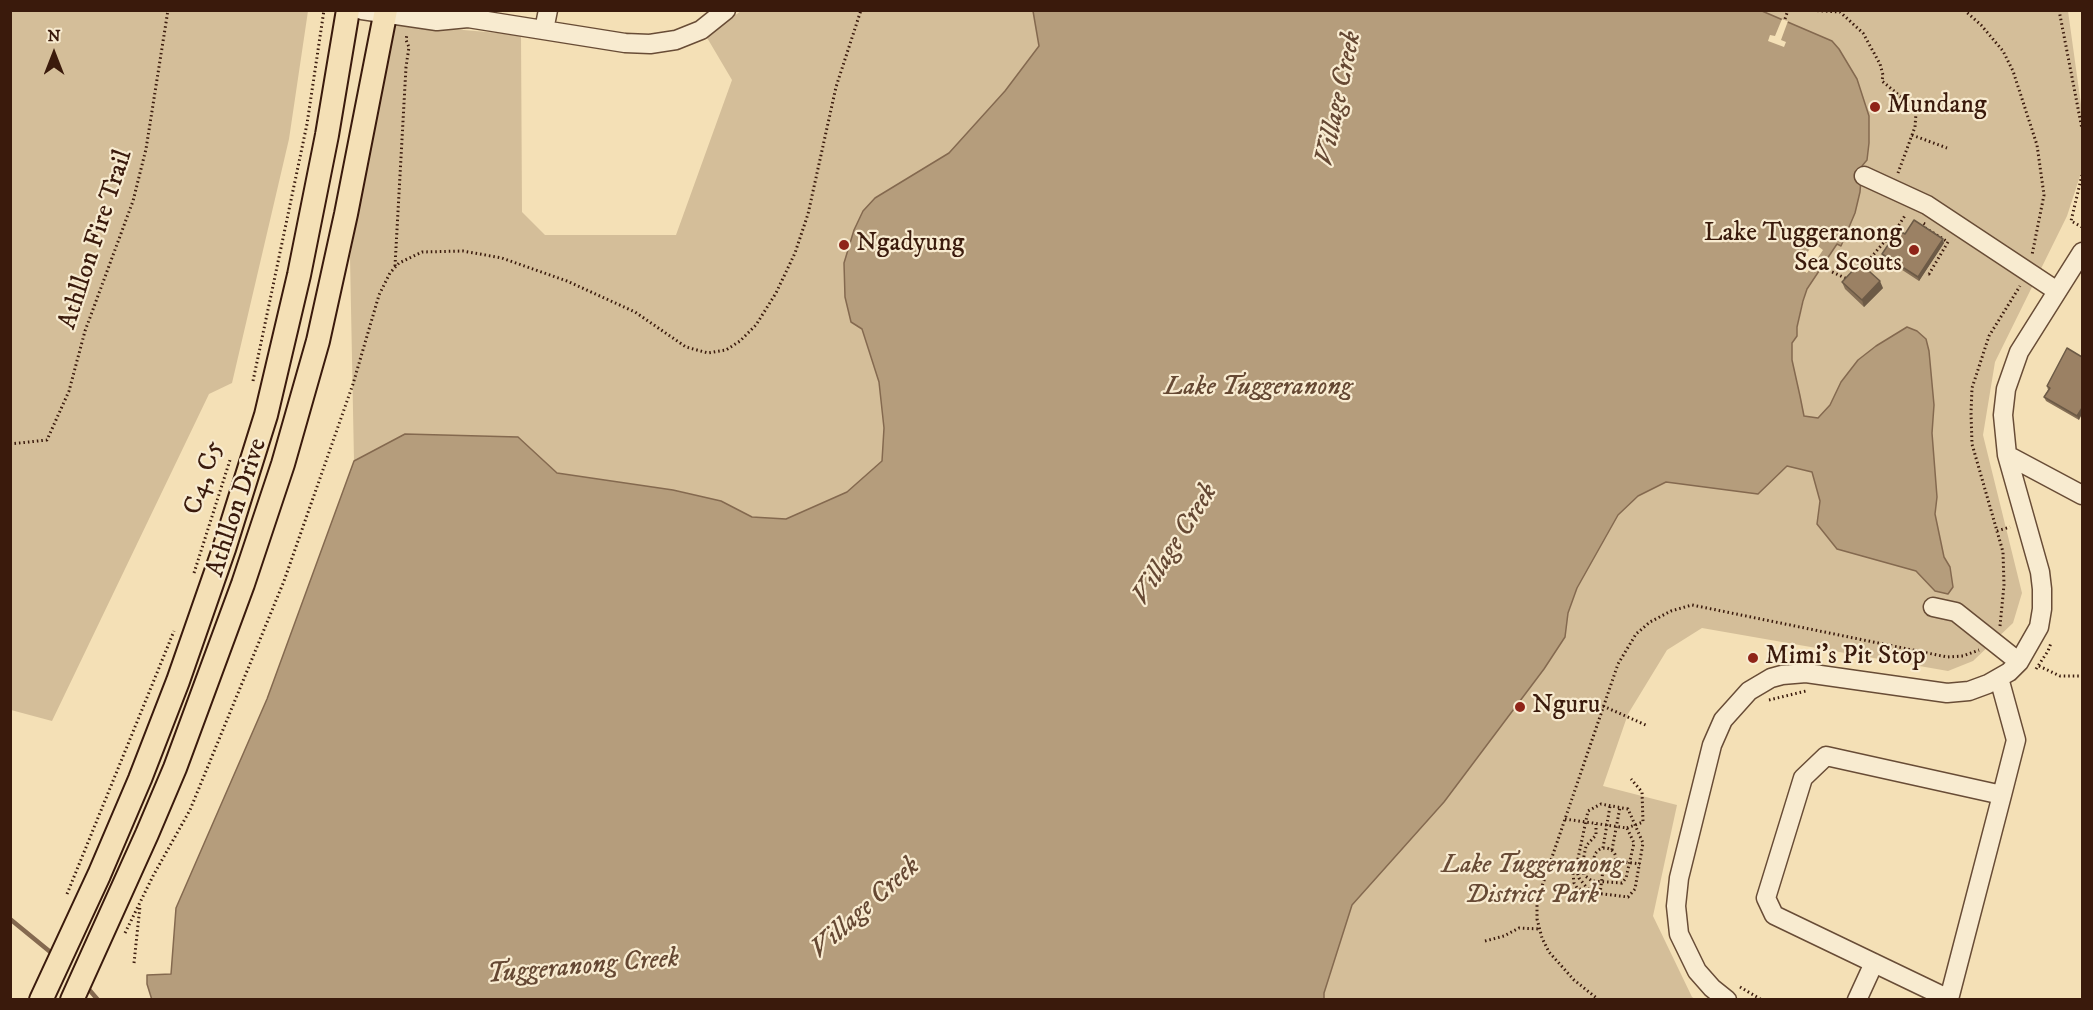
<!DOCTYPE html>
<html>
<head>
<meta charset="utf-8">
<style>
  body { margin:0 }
  #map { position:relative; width:2093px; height:1010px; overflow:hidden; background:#f4e0b6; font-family:"IM FELL DW Pica",serif }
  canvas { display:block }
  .frame { position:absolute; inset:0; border:12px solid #3a1a0c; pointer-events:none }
  .north { position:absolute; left:24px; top:24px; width:60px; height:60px; -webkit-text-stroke:4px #f8ebd0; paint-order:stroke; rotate:0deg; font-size:16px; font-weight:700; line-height:24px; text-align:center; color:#3a1a0c }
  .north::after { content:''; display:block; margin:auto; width:21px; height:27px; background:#3a1a0c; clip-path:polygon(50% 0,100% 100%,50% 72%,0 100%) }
</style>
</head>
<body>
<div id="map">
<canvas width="2093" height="1010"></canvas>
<div class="frame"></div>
<div class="north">N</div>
</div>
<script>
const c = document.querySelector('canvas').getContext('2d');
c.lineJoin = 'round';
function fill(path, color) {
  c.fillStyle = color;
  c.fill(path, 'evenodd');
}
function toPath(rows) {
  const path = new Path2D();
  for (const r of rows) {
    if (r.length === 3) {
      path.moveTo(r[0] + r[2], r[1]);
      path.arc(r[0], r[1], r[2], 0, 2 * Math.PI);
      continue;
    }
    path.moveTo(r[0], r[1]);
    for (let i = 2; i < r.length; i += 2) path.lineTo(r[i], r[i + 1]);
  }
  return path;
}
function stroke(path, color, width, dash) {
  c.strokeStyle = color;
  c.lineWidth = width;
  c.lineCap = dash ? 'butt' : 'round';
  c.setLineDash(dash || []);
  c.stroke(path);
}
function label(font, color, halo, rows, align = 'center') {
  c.font = font + ' "IM FELL DW Pica",serif';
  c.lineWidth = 4.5;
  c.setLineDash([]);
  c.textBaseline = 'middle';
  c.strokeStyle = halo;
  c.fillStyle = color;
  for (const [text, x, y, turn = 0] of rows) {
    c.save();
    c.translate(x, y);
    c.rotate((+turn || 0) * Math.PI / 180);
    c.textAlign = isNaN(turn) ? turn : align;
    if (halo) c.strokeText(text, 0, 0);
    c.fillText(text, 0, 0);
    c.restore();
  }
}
fill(toPath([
  [10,11,308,11,289,139,232,383,209,394,52,721,11,710],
  [741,11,1033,11,1039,46,1005,91,949,154,875,199,862,329,879,382,884,428,882,461,847,492,786,519,752,517,721,501,674,490,557,473,518,437,405,434,354,461,350,257,395,24,521,35,522,212,545,235,676,235,732,80,706,36],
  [1762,11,2068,11,2082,112,2082,170,2067,216,1995,362,1983,435,2022,593,2013,623,1973,661,1948,671,1702,628,1667,650,1628,714,1603,786,1677,805,1653,916,1692,997,1695,999,1324,1000,1324,993,1352,905,1444,802,1544,669,1565,637,1568,613,1577,588,1618,515,1638,496,1666,482,1758,494,1787,466,1813,472,1820,501,1817,524,1837,549,1917,571,1935,591,1953,587,1950,567,1944,557,1935,514,1937,497,1932,433,1934,405,1929,351,1926,339,1876,346,1858,360,1841,382,1830,405,1819,418,1804,416,1792,360,1792,343,1797,336,1797,327,1807,288,1837,244,1841,246,1860,192,1863,166,1867,160,1869,143,1869,116,1832,41]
]), '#d4be99');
const water = toPath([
  [1033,11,1762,11,1832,41,1839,49,1857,79,1869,116,1869,143,1867,160,1862,166,1860,192,1855,213,1841,246,1837,244,1807,289,1803,301,1797,327,1797,336,1792,343,1792,360,1800,396,1804,416,1818,418,1830,405,1841,382,1858,360,1876,346,1907,327,1917,331,1926,339,1929,351,1934,405,1932,433,1937,497,1935,514,1944,557,1950,567,1953,587,1948,594,1935,591,1916,571,1837,549,1817,524,1820,501,1812,472,1787,466,1758,494,1666,482,1638,496,1618,515,1577,588,1568,613,1565,637,1544,669,1444,802,1352,905,1324,993,1324,999,152,1000,147,984,147,975,171,974,176,908,267,699,354,461,405,434,518,437,557,473,673,490,721,501,752,517,786,519,847,492,882,461,884,428,879,382,862,329,851,322,845,297,844,263,854,230,863,211,875,198,949,153,1005,91,1039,46,1033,11]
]);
fill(water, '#b59d7c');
stroke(water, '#84694f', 1.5);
fill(toPath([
  [1782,19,1788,21,1781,40,1786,42,1784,47,1768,41,1770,35,1775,36],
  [1814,243,1823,250,1817,259,1826,265,1823,271,1813,264,1807,273,1797,267]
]), '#f4e0b6');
stroke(toPath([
  [10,919,54,955],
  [86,986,98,1000]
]), '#84694f', 4.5);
const minor = toPath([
  [362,10,437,21,468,18],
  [454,10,468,18,625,43,650,44,676,40,701,30,726,10],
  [544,30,548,10],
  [1864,176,1927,205,2057,291],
  [2007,455,2082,495],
  [1933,607,1956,612,2019,662],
  [1999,678,2016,740,2002,795,1949,999,1774,915,1766,898,1803,778,1826,756,2002,795],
  [1727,1000,1712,988,1697,971,1679,934,1676,906,1679,878,1712,745,1723,720,1749,691,1771,678,1782,675,1806,673,1947,693,1969,691,1988,684,2009,672,2019,662,2039,627,2042,609,2042,589,2040,572,2007,455,2003,415,2006,389,2019,352,2082,252],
  [1857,1000,1874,963]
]);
const major = toPath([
  [41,1000,99,875,140,779,178,681,224,549,266,415,299,275,327,135,348,10],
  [72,1000,147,834,175,768,243,584,283,464,318,341,346,214,386,10]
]);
stroke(minor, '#684c36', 21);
stroke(major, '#3a1a0c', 26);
stroke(toPath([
  [1808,10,1840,12,1863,33,1880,64,1883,75,1882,81,1912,106,1916,113,1915,127,1898,173],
  [1964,10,1981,25,2003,51,2013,71,2037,145,2044,195,2032,255],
  [2059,10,2082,129],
  [1785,19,1788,10],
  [1912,135,1947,148],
  [2082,175,2071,221,2082,227],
  [1925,224,1923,223,1922,226,1948,242,1929,274,1926,273],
  [395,266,406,67,409,47,406,40,407,34],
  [1824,268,1847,279],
  [1862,268,1885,241,1888,242,1906,214],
  [253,381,307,124,324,10],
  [10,444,47,440,69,391,85,331,133,201,146,149,168,10],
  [1997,531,2010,527],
  [194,573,230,460],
  [2000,626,2004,585,2003,552,1972,444,1971,413,1972,388,1989,336,2020,286],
  [2039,666,2060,676,2082,676],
  [2036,669,2048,651,2051,643],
  [1769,700,1806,691],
  [1603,706,1648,726],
  [1565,819,1627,828,1634,843,1626,878,1622,883,1592,881,1584,875,1582,866,1586,846,1596,835,1596,824],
  [1627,828,1643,822,1642,792,1631,779],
  [1605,859,11],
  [1603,848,1610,806],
  [1612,850,1620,807],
  [1617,861,1640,864],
  [1576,868,1588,811,1601,804,1628,809,1643,843,1635,889,1628,897,1587,892,1577,888,1574,883,1573,874,1576,868,1579,878,1587,888,1594,893],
  [67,894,174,631],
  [1600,894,1603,870],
  [125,933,153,876,190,810,284,581,353,384,379,295,390,273,399,263,422,252,463,251,502,258,567,281,635,312,686,347,708,353,726,350,740,341,756,325,776,293,795,253,808,214,836,87,861,10],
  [1485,941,1504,936,1519,928,1540,929],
  [134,963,140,906],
  [1740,987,1762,1000],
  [1599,1000,1574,980,1549,952,1542,938,1537,919,1537,901,1618,664,1636,634,1650,622,1671,611,1692,605,1947,657,1963,656,1979,650]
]), '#3a1a0c', 3, [1.5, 3]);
stroke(minor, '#f8ebd0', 18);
stroke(major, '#f4e0b6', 22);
fill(toPath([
  [1905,234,1944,243,1919,281,1884,258,1882,254],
  [1842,282,1883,288,1864,307,1845,289],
  [2082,357,2079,420,2046,401,2044,397,2048,390,2047,386]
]), '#856f56');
fill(toPath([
  [1943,239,1944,243,1919,281,1918,277],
  [1880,281,1883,288,1864,307,1862,300],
  [2082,408,2082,414,2079,420,2077,416]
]), '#6c5a46');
const building = toPath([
  [1914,220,1943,239,1918,277,1882,254,1898,230,1905,234,1914,220],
  [1860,263,1880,281,1862,300,1842,282,1860,263],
  [2067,348,2082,357,2082,408,2077,416,2044,397,2050,388,2047,386,2067,348]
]);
fill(building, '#9b8164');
stroke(building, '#6c5a46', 1.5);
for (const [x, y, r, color] of [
  [1875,107,6,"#8f2418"],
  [844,245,6,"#8f2418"],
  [1914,250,6,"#8f2418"],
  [1753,658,6,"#8f2418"],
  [1520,707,6,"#8f2418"]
]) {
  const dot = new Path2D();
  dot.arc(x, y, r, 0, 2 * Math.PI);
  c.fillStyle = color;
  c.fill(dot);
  stroke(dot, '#f8ebd0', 2);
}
label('26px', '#3a1a0c', '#f8ebd0', [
  ["Mundang",1887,107],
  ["Lake Tuggeranong",1902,235,"right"],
  ["Sea Scouts",1902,265,"right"],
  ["Ngadyung",856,245],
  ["Mimi's Pit Stop",1765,658],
  ["Nguru",1532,707]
], 'left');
label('26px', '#3a1a0c', '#f8ebd0', [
  ["Athllon Fire Trail",97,240,-72],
  ["C4, C5",205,478,-72],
  ["Athllon Drive",238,508,-72]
]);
label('italic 26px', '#684b36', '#f8ebd0', [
  ["Lake Tuggeranong",1532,867],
  ["District Park",1532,897]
]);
label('italic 27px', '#654833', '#f8ebd0', [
  ["Village Creek",1340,99,-78],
  ["Lake Tuggeranong",1258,388],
  ["Village Creek",1176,545,-58],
  ["Village Creek",866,909,-42],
  ["Tuggeranong Creek",583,968,-5]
]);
</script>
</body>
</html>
